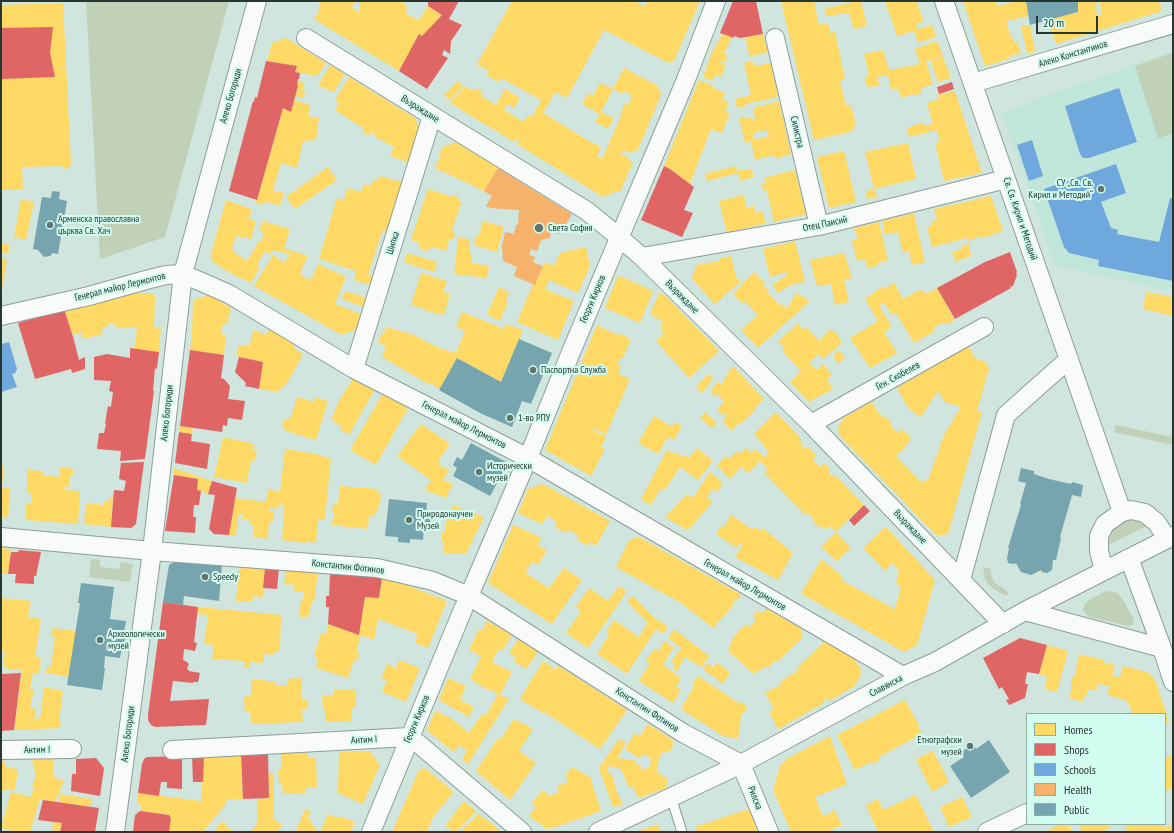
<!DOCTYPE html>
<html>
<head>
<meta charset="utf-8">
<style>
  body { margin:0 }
  #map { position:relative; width:1174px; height:833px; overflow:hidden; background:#cfe5de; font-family:"PT Sans Narrow",sans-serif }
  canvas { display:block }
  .frame { position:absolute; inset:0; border:2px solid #273833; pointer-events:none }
  .legend { position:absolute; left:1026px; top:713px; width:140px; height:112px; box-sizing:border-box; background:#d2fcef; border:1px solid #8eaea4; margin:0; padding:5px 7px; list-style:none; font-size:12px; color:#273833 }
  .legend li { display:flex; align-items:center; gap:8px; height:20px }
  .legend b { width:20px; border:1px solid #8eaea4 }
  .scale { position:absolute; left:1036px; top:16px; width:62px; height:18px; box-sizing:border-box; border:2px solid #273833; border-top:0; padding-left:5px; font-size:12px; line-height:14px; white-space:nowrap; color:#273833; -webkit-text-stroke:3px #d2fcef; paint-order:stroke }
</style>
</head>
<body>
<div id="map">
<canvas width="1174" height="833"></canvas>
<div class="frame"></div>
<ul class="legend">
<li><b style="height:11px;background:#ffd966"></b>Homes</li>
<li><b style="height:11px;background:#e06666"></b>Shops</li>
<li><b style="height:11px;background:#6fa8dc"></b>Schools</li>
<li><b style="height:11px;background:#f6b26b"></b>Health</li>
<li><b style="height:11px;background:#76a5af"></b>Public</li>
</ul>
<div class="scale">20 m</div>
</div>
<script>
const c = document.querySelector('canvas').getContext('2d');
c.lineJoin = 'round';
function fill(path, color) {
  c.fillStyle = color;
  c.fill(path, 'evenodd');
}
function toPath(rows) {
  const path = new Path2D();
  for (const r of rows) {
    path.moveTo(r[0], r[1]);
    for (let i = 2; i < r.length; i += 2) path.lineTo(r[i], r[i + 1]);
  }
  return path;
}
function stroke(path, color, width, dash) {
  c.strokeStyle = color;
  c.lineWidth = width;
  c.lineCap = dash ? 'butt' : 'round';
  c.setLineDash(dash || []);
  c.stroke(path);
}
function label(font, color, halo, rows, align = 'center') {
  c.font = font + ' "PT Sans Narrow",sans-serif';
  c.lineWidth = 4;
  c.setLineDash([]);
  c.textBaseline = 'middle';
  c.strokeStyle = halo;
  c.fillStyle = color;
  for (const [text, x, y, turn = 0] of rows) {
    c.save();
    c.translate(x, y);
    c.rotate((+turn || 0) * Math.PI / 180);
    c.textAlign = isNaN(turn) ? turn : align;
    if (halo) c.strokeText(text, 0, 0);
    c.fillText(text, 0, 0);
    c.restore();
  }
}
fill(toPath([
  [1173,51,1173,291,1056,266,1002,112]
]), '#c0e6da');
fill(toPath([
  [86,1,229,1,165,237,100,259],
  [1173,53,1173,134,1158,138,1135,66],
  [1115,425,1173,437,1173,445,1114,432],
  [1120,518,1141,519,1147,526,1106,546,1110,526],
  [91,559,100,560,100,567,119,569,121,562,133,564,130,582,89,577],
  [983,567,991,569,990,572,994,582,1008,592,1007,596,995,590,989,585,985,579],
  [1106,591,1117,593,1122,598,1134,619,1133,625,1128,626,1089,617,1085,613,1083,610,1085,604,1089,600]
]), '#c1d1b8');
fill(toPath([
  [319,1,355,1,355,3,351,7,360,13,359,1,403,1,407,8,406,14,419,20,428,6,442,15,422,36,419,34,399,71,314,19,319,11],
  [512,1,618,1,615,8,618,1,634,1,645,7,647,1,700,1,674,61,669,63,604,30,567,98,555,92,543,113,587,140,601,147,597,156,602,159,620,118,624,104,628,105,632,95,624,91,622,94,613,89,624,68,658,86,661,95,637,152,634,150,630,153,623,150,621,155,628,157,629,160,633,162,620,192,617,191,603,197,518,145,519,142,515,139,514,142,450,103,465,86,473,91,475,88,483,93,481,96,496,105,505,89,520,98,514,108,507,104,504,110,524,122,528,115,532,117,541,100,501,78,499,82,486,75,489,71,477,64],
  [781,1,814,1,819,25,828,23,830,33,835,32,845,79,840,80,846,106,851,105,856,125,853,126,854,131,814,140],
  [857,1,861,1,867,26,854,29,849,13,826,16,824,9],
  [885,1,916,1,924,21,916,24,918,29,932,25,936,37,918,43,914,31,897,36],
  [963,1,996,1,997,6,1011,3,1011,1,1026,1,1029,16,1006,21,1011,37,1012,36,1014,43,1017,41,1021,53,1008,57,1009,59,985,66],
  [1078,1,1096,1,1097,6,1095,7,1098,16,1101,16,1100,1,1159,1,1162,11,1056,44,1048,20,1078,12],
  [63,3,71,164,67,170,61,166,22,167,23,190,1,190,1,5],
  [1030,25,1035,51,1027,54,1021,26],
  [722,34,732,37,724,54,726,54,727,62,722,61,720,63,726,65,721,77,715,75,713,81,703,77,713,49,714,50],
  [763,34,768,52,750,57,745,37],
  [286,38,326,63,317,76,295,72,297,66,267,61,272,43],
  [937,41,943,56,926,62,933,84,921,88,922,93,913,96,913,94,901,98,898,88,891,90,888,75,877,77,880,86,867,87,865,76,869,75,864,54,883,50,889,70,920,64,915,49],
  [943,57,951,78,938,82,931,61],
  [753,61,754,66,771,63,778,97,745,104,746,107,737,108,735,99,751,95,744,63],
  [330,65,345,74,334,92,318,86],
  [349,77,415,118,421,132,410,163,390,156,394,147,374,136,375,135,372,132,369,135,364,134,363,130,363,128,335,110,339,103,335,100],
  [699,80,712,85,713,88,725,93,723,101,729,102,725,112,730,113,722,133,711,129,690,184,670,169,664,166],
  [298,81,305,83,302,91,306,91,303,98,296,96],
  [458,81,463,86,450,100,444,95],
  [600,83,613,89,601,112,614,118,608,129,595,122,600,114,582,104,588,93,593,96],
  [955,91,982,173,944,181,935,143,940,142,937,130,909,137,907,128,924,122,925,126,933,124,927,103,939,99,937,95],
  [294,100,310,105,308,116,319,118,316,140,303,141,297,168,281,163,273,190,284,193,280,206,265,201,264,205,255,202,256,199,257,200,283,108,291,112],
  [779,101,791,154,775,159,774,155,755,160,751,141,745,143,739,118,744,117,745,119,751,117,752,120,755,119,753,108],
  [767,130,769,136,755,140,753,133],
  [456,142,498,168,484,191,435,168,441,155,439,155,443,147],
  [908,143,916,179,874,189,865,152],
  [844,151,856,202,829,208,817,157],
  [736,166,737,171,751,169,754,177,740,181,738,173,707,181,705,174],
  [328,167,337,180,295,209,286,197],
  [795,170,806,214,774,222,767,190,763,191,762,184,766,183,764,178],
  [380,176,404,183,389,232,383,230,380,238,368,275,373,277,371,285,354,280,356,271,319,259,337,198,344,200,347,188,361,192,364,184,371,186,374,179,378,181],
  [428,189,447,195,446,196,450,197,451,195,458,197,459,201,462,201,452,230,455,233,454,238,452,240,449,239,446,251,432,247,427,251,420,249,418,242,411,240],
  [874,189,877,197,867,199,866,191],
  [744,195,747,209,753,205,756,213,762,211,766,223,727,233,719,201],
  [991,196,1003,231,982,238,981,236,968,241,967,238,932,247,927,227,932,226,931,222,937,220,934,209],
  [21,199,34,202,26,240,14,237],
  [226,200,252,209,249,219,256,221,251,239,236,236,232,248,235,253,247,261,259,241,261,242,264,232,259,230,263,221,290,229,284,248,308,256,300,273,302,276,311,280,318,264,346,277,335,304,361,314,357,329,342,335,254,286,273,255,284,263,290,254,273,250,270,255,265,251,257,265,260,267,251,283,232,274,213,262,211,258,211,254],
  [914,213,925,262,912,265,909,251,903,253,898,232,885,235,882,221],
  [483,221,504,227,497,252,474,245,476,235,479,236],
  [879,222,888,260,878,263,877,266,867,268,865,259,857,261,852,240,858,239,854,228],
  [458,238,470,239,469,253,472,254,472,263,489,266,487,278,454,274],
  [795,241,805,282,790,285,778,293,772,285,787,275,787,272,770,277,763,249],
  [1,243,10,245,8,254,1,252],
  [969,244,971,256,955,262,952,252,962,249,962,246],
  [586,247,590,266,578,293,549,280,545,289,574,301,558,340,517,322,533,284,535,285,545,262,554,266,560,253],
  [407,253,437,262,434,272,404,262],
  [844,253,852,278,844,280,849,302,835,305,831,284,817,286,810,260],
  [731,256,736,277,741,281,715,304,692,279,696,265,719,261,719,259],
  [1,258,7,260,2,289,1,289],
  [754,272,765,283,763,285,769,291,768,293,781,306,783,304,787,309,796,293,810,301,758,348,741,330,758,315,745,301,743,304,733,294],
  [421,273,447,281,443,292,450,294,444,315,424,310,425,309,411,305],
  [620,276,653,291,640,323,605,308,617,278],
  [894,283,903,299,920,290,924,291,926,294,937,288,955,320,945,325,944,322,933,328,935,331,914,343,896,313,892,315,884,303,879,306,892,327,884,332,897,353,870,368,850,338,878,321,865,299,883,286,884,289],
  [499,287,509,292,506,301,508,302,500,321,487,315],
  [345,291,367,298,364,307,342,299],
  [1146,292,1173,297,1173,316,1143,309],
  [152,293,155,296,154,327,161,327,159,352,134,349,137,328,116,328,116,324,108,324,108,327,101,327,103,334,83,339,81,332,73,335,64,309,115,294],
  [659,293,666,296,719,351,689,378,656,341,664,333,660,328,663,322,650,314],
  [209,295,231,308,228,320,229,324,223,324,221,334,226,335,224,355,190,350,192,331,193,300],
  [462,312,504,329,506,324,523,330,501,382,457,358,440,389,430,383,430,385,382,357,386,346,378,343,381,334,384,334,386,327,411,334,446,351,446,350,456,353,465,331,456,327],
  [798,323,803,330,806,327,820,342,821,338,830,330,836,332,842,343,823,359,818,354,809,363,817,370,823,364,832,375,827,379,833,389,809,402,790,382,801,371,782,351,785,348,778,342],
  [597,325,617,335,618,333,631,339,623,358,621,358,617,364,621,366,618,374,630,379,606,435,594,428,593,430,606,437,601,447,605,449,591,476,545,450],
  [254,330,266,335,269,330,292,342,295,349,303,354,290,378,281,390,279,390,278,392,259,389,263,362,236,356,239,345,249,346],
  [968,346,976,359,985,361,989,368,977,411,982,412,948,534,937,536,839,435,838,427,843,420,841,419,872,402,880,415,882,414,885,419,887,417,892,425,891,426,898,433,902,429,911,438,907,443,908,444,904,447,905,448,896,456,921,482,928,480,944,435,961,407,945,402,938,391,921,417,909,409,897,388],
  [839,350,845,358,838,364,833,356],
  [733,366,764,399,755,408,756,409,741,424,740,422,732,431,723,422,727,415,725,413,723,416,717,410,724,402,717,393,714,397,711,392,717,381,721,385,724,382,723,381],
  [708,374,713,378,703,393,696,387],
  [354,377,375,389,349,435,340,429,341,426,333,421,332,417,340,399],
  [383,393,408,408,376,465,350,450],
  [297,397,314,402,315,397,328,401,316,440,286,431,283,427,282,424,284,420,291,418],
  [705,412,717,423,712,428,700,418],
  [776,412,800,437,801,444,805,449,808,447,815,454,815,457,813,460,819,467,821,465,825,464,830,469,828,472,833,477,835,475,864,505,836,531,829,526,826,529,816,525,813,521,814,520,808,513,805,515,764,472,768,470,760,461,748,473,741,467,730,479,717,465,726,456,729,459,736,451,739,454,746,448,751,453,756,449,764,457,769,452,754,434],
  [654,416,672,427,675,422,682,426,674,440,668,437,658,454,638,443],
  [421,424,450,444,438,461,440,463,439,465,449,470,443,480,453,484,446,498,425,490,431,480,397,456],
  [180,426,193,428,192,434,179,432],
  [223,437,254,444,253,450,257,451,255,461,251,460,247,483,214,477],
  [697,448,713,461,698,480,680,467,665,490,661,488,651,505,641,499,667,450,674,454,675,452,683,457,685,455,689,458],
  [285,449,316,454,331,459,325,520,318,519,316,543,305,541,305,543,282,540,284,505,279,504,278,509,270,508,270,511,274,511,273,522,269,522,268,539,254,537,254,526,249,523,249,519,242,519,243,513,238,516,236,536,229,535,235,498,266,502,268,489,280,492],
  [1,466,4,466,2,487,10,488,8,518,1,518],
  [60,467,74,469,73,476,70,476,69,487,65,486,64,490,80,491,78,524,26,520,26,504,31,504,32,494,27,493,27,470,44,471,42,475,59,477],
  [174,468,212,481,208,494,197,490,198,479,174,475],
  [710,472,723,483,717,492,712,489,707,498,713,501,692,526,687,530,665,517,687,494,693,498],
  [543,484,610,521,596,546,590,542,588,546,577,540,579,536,568,530,566,533,555,527,557,524,555,522,556,521,547,516,542,524,518,513,528,489],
  [340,486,377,489,377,493,381,494,380,504,374,516,369,515,368,529,332,525,334,512,332,511,334,503,338,504],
  [110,497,113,497,111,527,84,524,86,503,100,504,99,506,104,506,104,501,109,501],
  [453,505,484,517,466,554,443,553,444,541,442,541,442,532,445,532,447,518],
  [731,515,753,530,755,526,761,531,763,528,793,553,778,580,735,557,743,545,740,543,737,548,716,534,721,526,724,527],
  [513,525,542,538,537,545,547,550,538,565,532,562,525,573,549,588,564,568,582,580,552,624,488,583],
  [886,527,935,580,917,645,904,652,802,594,802,592,821,560,823,560,843,577,841,580,895,609,901,588,896,583,899,571,892,563,885,571,863,548],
  [836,532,851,548,837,561,821,547],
  [639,537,740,594,741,595,740,597,737,600,735,599,732,607,713,628,681,603,616,567,629,540],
  [1,548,11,549,8,574,1,573],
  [243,567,265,568,263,597,253,596,253,600,249,602,236,601,239,572,240,569],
  [287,569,318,573,314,602,312,601,308,618,299,617,301,600,304,600,304,592,294,591,295,585,284,584],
  [382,578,391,579,447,601,428,648,415,643,418,634,378,619,374,640,361,635,356,652,360,653,357,661,354,660,348,678,316,668,318,658,314,656,321,633,326,635,328,624,359,635,365,597,379,598],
  [619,586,627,591,588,648,566,633,581,611,576,607,589,588,608,601],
  [633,596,652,616,668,627,663,634,656,629,627,674,597,654,609,635,606,632,614,620,639,637,648,623,627,601],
  [1,598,31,601,28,617,41,619,35,656,41,658,39,674,33,672,30,689,34,689,30,708,36,709,34,718,40,719,44,687,63,691,59,721,61,721,60,728,14,730,22,669,10,670,4,667,3,664,5,651,1,651],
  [198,607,281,615,280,651,273,651,273,655,264,654,264,663,250,662,250,668,244,668,245,661,212,659,214,645,204,644,208,615,198,614],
  [767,609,802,629,802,635,803,637,777,662,775,660,768,668,767,666,762,670,760,669,754,674,728,651,733,638,745,624,749,628,756,619,753,617,756,612,762,613],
  [487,621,512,635,502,651,499,649,492,662,512,672,500,695,509,699,468,764,462,759,467,751,460,745,453,752,427,730,435,711,451,718,469,733,482,714,486,715,498,694,489,689,488,690,470,679,481,656,469,650,479,629,482,631],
  [53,628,76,631,69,677,46,673,47,666,51,667,55,637,51,636],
  [674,629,709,656,701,667,685,657,677,671,673,668,675,664,671,662,681,648,668,638],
  [518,639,538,652,526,669,513,660,516,657,509,653],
  [664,641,674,647,663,665,681,678,676,687,681,690,673,703,639,681,650,663,645,661,648,656,649,657,654,649,659,651],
  [825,641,856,659,855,661,859,665,861,671,860,678,855,684,855,686,829,701,827,698,823,701,824,703,778,729,769,712,774,709,765,693,782,684,781,681,796,672,800,665],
  [1047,645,1068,651,1057,692,1045,689,1047,677,1039,674],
  [1079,654,1104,660,1103,662,1115,665,1112,676,1120,677,1123,666,1147,672,1151,675,1156,682,1169,722,1165,724,1165,714,1132,714,1130,706,1125,700,1107,695,1110,686,1098,684,1096,691,1088,689,1087,696,1084,695,1083,702,1069,698,1072,688,1071,687,1071,682,1073,676,1075,675],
  [399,660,420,668,406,702,382,692,387,680,381,678,387,664,396,668],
  [543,661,556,670,558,666,571,674,627,710,600,749,544,712,543,713,520,699],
  [717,662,730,673,723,684,703,669,707,663,713,668],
  [698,676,740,704,740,702,748,707,741,716,738,739,723,736,681,709,694,686,692,685],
  [302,678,302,700,308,700,308,709,302,709,303,722,251,724,250,711,245,711,244,703,245,696,251,696,251,679,265,680,265,681,276,681,276,685,287,685,287,679],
  [448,678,466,686,460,700,474,707,469,717,439,700],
  [356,689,356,708,352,708,352,721,325,722,325,709,323,709,322,695,334,695,334,690],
  [905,700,919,725,918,726,922,734,879,757,880,760,872,764,871,762,855,770,837,735],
  [514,719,533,729,519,751,535,762,534,766,510,800,476,771,498,738,500,740],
  [648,724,673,740,672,750,666,752,665,753,662,752,659,759,657,769,659,775,662,774,663,777,668,778,666,785,667,788,638,798,633,786,629,788,621,769,608,766,608,773,611,772,619,798,620,797,623,804,613,807,599,768,619,739,626,743,617,758,634,760,636,764,640,765,642,770,650,767,651,758,644,754,641,758,637,757,625,749,635,733,640,736],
  [830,736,847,784,815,797,823,816,832,813,831,811,834,809,842,825,827,832,791,832,774,792,774,787,780,766,786,759],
  [370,751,380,765,363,804,338,793,339,752],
  [933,751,949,782,932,792,916,759],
  [308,752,308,758,316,758,317,788,306,788,306,793,283,794,282,784,279,784,278,769,281,769,281,753],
  [241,754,243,799,227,799,225,805,203,832,169,832,171,818,169,815,140,811,142,806,137,803,138,793,201,801,204,756],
  [1171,755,1173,755,1173,788,1165,791,1165,758],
  [54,759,53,777,64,781,55,802,40,799,30,832,16,832,1,828,11,792,31,797,34,786,32,785,36,776,32,760],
  [1,761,5,761,5,767,18,769,15,790,5,789,3,791,1,791],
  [572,767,590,777,601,811,553,828,547,829,529,816,536,807,531,803,543,790,550,796,559,792,557,786,568,782,566,774],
  [425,768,454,792,433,817,427,832,392,832,419,770],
  [268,773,274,773,274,819,283,826,276,832,250,832,257,824,257,799,269,798],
  [60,794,92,799,91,806,59,803],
  [916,795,934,832,878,832,866,805,878,799,883,810],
  [962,797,972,817,949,827,940,807],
  [464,801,476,811,456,832,454,832,445,826],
  [305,809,311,811,308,818,317,830,317,832,296,831],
  [749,809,758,832,697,832,695,827],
  [479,813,484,819,485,818,496,827,495,827,501,832,462,832,465,825,467,826],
  [328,814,338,818,339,816,355,822,351,832,320,832],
  [222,821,233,832,218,832,215,829],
  [53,822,62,823,60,831,52,830],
  [658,824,661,832,636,832],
  [1061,824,1069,824,1072,832,1045,832],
  [1079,824,1108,824,1110,828,1101,832,1082,832],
  [1124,824,1162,824,1163,828,1173,824,1173,832,1127,832]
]), '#ffd966');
fill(toPath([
  [428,1,459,1,449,19,462,25,451,41,450,54,444,50,442,55,448,58,427,89,399,71,419,34,422,36,442,15,428,6],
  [733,1,756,1,763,34,740,38,734,36,734,38,720,33],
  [53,27,50,53,55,77,1,79,1,28],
  [266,61,297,66,295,72,300,73,299,79,298,79,297,85,298,86,291,112,283,108,257,200,229,191,253,101,254,102,255,97,257,98],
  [952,82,954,89,939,94,937,87],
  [664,166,670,169,694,187,684,210,693,213,682,237,641,220],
  [1010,252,1017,272,1016,273,1017,275,1013,286,1010,287,1011,288,955,319,937,288,985,262],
  [64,309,74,340,79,360,85,357,85,369,72,373,71,369,35,379,18,323],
  [130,348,159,352,157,369,155,368,153,391,154,391,145,459,120,461,121,451,97,449,99,433,104,433,106,424,105,423,108,406,111,407,113,392,109,391,111,381,94,380,94,357,107,354,130,358],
  [190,350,224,355,221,378,224,379,230,386,228,399,245,401,242,420,228,418,227,426,223,425,222,432,180,426],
  [239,357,263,362,259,389,245,386,246,383,235,372],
  [179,432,192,434,191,441,210,444,207,469,175,463],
  [144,462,136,524,131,528,111,527,114,490,124,491,126,481,119,479,121,463],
  [174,475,198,479,197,490,201,491,199,505,194,505,193,517,196,517,195,533,165,531],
  [212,481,237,488,229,535,214,534,209,529,215,495,208,494],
  [864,505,870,511,854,526,849,520],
  [18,550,41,552,36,576,34,576,34,584,15,583,16,574,8,574,11,552,19,552],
  [265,568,279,569,277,589,263,588],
  [330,574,382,578,379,598,365,597,359,635,328,624,329,607,326,607,326,596,329,596],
  [163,602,198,607,194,642,197,643,195,651,184,649,183,660,187,662,189,664,187,668,189,671,200,673,198,682,193,682,193,683,173,681,170,701,209,699,206,725,155,727,151,725,148,720,148,715],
  [1020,638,1047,645,1039,674,1027,672,1025,684,1028,684,1025,698,1009,705,1006,700,1009,699,1002,687,999,689,983,658],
  [21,673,14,730,2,731,1,674],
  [268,753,269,798,243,799,241,754],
  [182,756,182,789,167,788,167,782,161,782,159,796,138,793,142,764,144,759,147,757],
  [192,756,204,756,203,782,193,782],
  [96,758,104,768,100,796,71,791,72,774,76,774,76,759],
  [43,800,99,808,95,832,60,832,62,823,38,820],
  [140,811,169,815,171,818,169,832,133,832,135,815]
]), '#e06666');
fill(toPath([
  [1119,88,1137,142,1089,158,1083,158,1080,154,1065,106],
  [1032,140,1043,176,1029,181,1017,145],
  [1116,164,1126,193,1101,202,1111,228,1118,230,1117,234,1159,242,1170,198,1173,199,1173,281,1098,266,1099,260,1069,253,1064,247,1044,189],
  [9,342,17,369,15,373,12,374,17,387,1,392,1,344]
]), '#6fa8dc');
fill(toPath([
  [498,168,572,214,560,234,551,232,550,238,541,240,537,251,531,249,529,255,535,257,533,262,543,266,535,285,514,276,517,267,503,261,502,246,505,232,514,234,516,225,518,225,519,210,490,208,486,206,492,196,484,191]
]), '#f6b26b');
fill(toPath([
  [1026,1,1078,1,1078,12,1030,25],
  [52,191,60,192,59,199,67,201,58,254,53,253,50,256,44,257,38,250,33,249,42,197,51,198],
  [519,339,552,353,531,404,522,401,512,427,482,414,439,390,457,358,501,382],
  [471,443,508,463,490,496,453,476,457,468,453,465,457,457,462,460],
  [1021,468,1034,471,1034,474,1049,479,1071,484,1072,482,1083,485,1081,497,1072,495,1060,537,1061,538,1056,560,1053,560,1052,570,1047,573,1042,572,1041,570,1031,575,1021,572,1016,563,1014,564,1008,563,1007,558,1009,548,1008,548,1017,518,1021,505,1020,504,1026,483,1018,481],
  [389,499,427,503,426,512,431,513,430,528,424,528,423,540,410,539,410,543,398,542,398,537,385,536],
  [174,562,222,565,219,601,184,596,183,605,163,602,169,565],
  [81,583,114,587,110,619,126,621,124,632,126,632,124,648,122,647,120,658,105,656,104,668,105,668,102,690,67,685,80,603,78,603],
  [989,740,1010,772,971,798,950,766,964,757,961,752,973,744,976,749]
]), '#76a5af');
const lane = toPath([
  [671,797,682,832]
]);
const street = toPath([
  [944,1,1122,512],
  [306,38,587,211,620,238,642,257,811,424,1003,624],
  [775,38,819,226],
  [973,83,1173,24],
  [642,257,819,226,1006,179],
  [1,316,89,296,146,280,166,275,183,274,229,294,354,369,528,458,903,676],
  [354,369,432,116],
  [811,424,984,327],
  [1,537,152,551,377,568,433,581,469,596,683,733,741,764],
  [1129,558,1162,648,1173,682],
  [1104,571,1099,551,1099,536,1105,524,1122,512,1131,510,1145,513,1157,523,1167,539],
  [961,580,1006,415,1069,359],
  [469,596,528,458,571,352,685,82,716,1],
  [1025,611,1162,648],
  [1,750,72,749],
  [172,750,409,737,420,745,522,832],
  [741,764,769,832],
  [115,832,152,551,183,274,257,1],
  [371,832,464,607],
  [598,832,741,764,903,676,935,662,1025,611,1173,536],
  [987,832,1027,813]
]);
stroke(lane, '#8c9e98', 11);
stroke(street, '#8c9e98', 20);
stroke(lane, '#f8fbfa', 9);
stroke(street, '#f8fbfa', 18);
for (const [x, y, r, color] of [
  [1101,189,4,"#62756f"],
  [50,225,4,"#62756f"],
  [539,228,5,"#62756f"],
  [533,370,4,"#62756f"],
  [510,418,4,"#62756f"],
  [479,472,4,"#62756f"],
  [409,520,4,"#62756f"],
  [205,577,4,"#62756f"],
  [100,640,4,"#62756f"],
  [970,746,4,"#62756f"]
]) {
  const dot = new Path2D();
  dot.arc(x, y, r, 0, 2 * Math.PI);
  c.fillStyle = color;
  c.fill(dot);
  stroke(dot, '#d2fcef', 1.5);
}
label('10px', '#273833', '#d2fcef', [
  ["Алеко Константинов",1073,54,-17],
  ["Алеко Богориди",231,96,-74],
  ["Възраждане",420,109,32],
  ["Силистра",797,132,77],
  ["Св. Св. Кирил и Методий",1020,219,71],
  ["Отец Паисий",825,224,-12],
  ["Шипка",393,243,-73],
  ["Генерал майор Лермонтов",120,287,-14],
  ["Възраждане",682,297,45],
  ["Георги Кирков",593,299,-67],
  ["Ген. Скобелев",898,376,-29],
  ["Алеко Богориди",167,413,-84],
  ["Генерал майор Лермонтов",464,425,27],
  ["Възраждане",910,527,46],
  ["Константин Фотинов",348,567,6],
  ["Генерал майор Лермонтов",745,585,30],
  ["Славянска",886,686,-28],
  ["Константин Фотинов",647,710,33],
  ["Георги Кирков",417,719,-67],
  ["Алеко Богориди",128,734,-83],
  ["Антим I",364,740,-3],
  ["Антим I",37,750,-1],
  ["Рилска",755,798,68]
]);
label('10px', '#273833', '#d2fcef', [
  ["СУ „Св. Св.",1093,183,"right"],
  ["Кирил и Методий“",1093,195,"right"],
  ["Арменска православна",58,219],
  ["църква Св. Хач",58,231],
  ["Света София",548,228],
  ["Паспортна Служба",541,370],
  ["1-во РПУ",518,418],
  ["Исторически",487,466],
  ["музей",487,478],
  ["Природонаучен",417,514],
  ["Музей",417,526],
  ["Speedy",213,577],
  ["Археологически",108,634],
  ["музей",108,646],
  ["Етнографски",962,740,"right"],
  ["музей",962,752,"right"]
], 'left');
</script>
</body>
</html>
